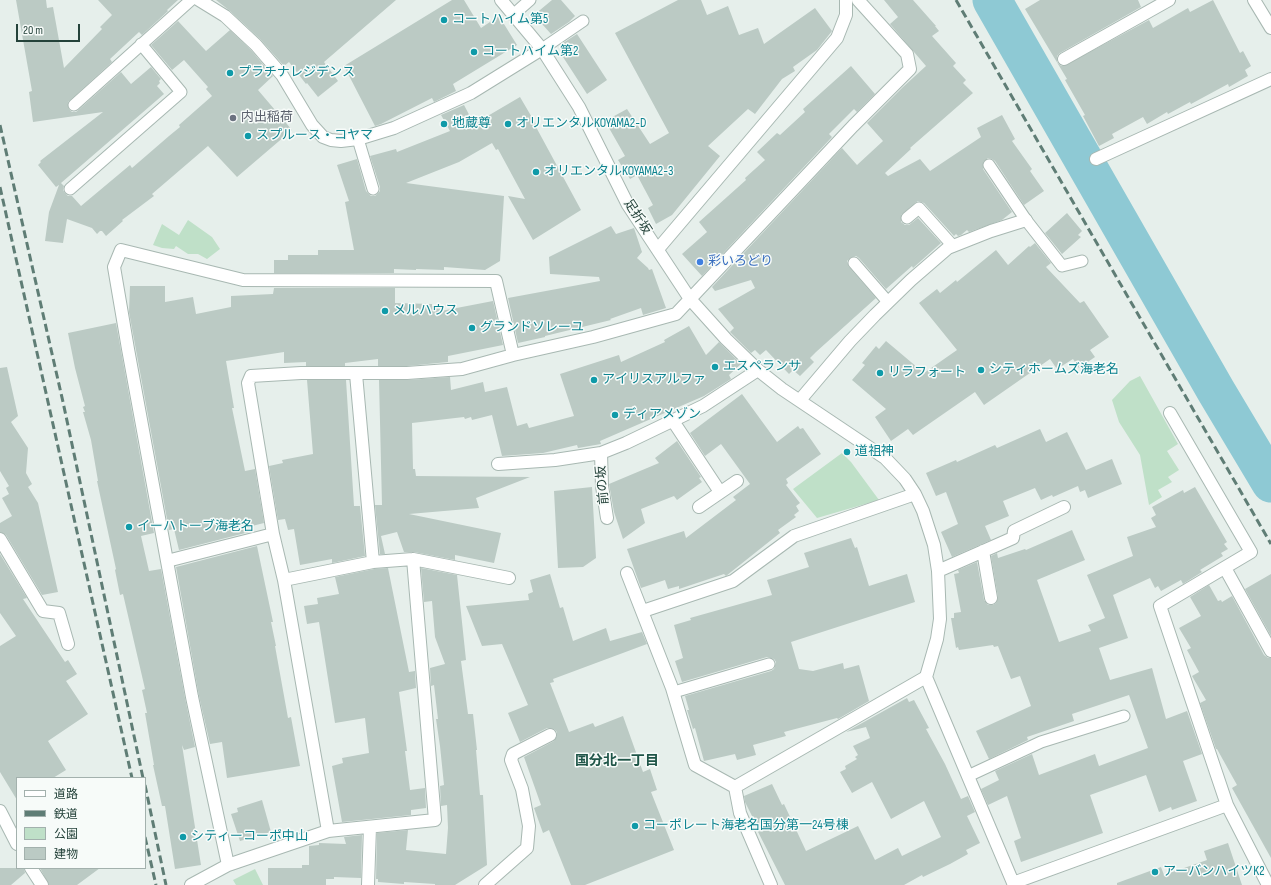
<!DOCTYPE html>
<html>
<head>
<meta charset="utf-8">
<style>
  body { margin:0 }
  #map { position:relative; width:1271px; height:885px; overflow:hidden; background:#e6efeb; font-family:"Sofia Sans Condensed","Noto Sans JP",sans-serif }
  canvas { display:block }
  .legend { position:absolute; left:16px; top:777px; width:130px; height:92px; box-sizing:border-box; background:#f7fbf9; border:1px solid #a3b1ad; margin:0; padding:5px 7px; list-style:none; font-size:12px; color:#24423a }
  .legend li { display:flex; align-items:center; gap:8px; height:20px }
  .legend b { width:20px; border:1px solid #a3b1ad }
  .scale { position:absolute; left:16px; top:24px; width:64px; height:18px; box-sizing:border-box; border:2px solid #24423a; border-top:0; padding-left:5px; font-size:12px; line-height:14px; white-space:nowrap; color:#24423a; -webkit-text-stroke:3px #f7fbf9; paint-order:stroke }
</style>
</head>
<body>
<div id="map">
<canvas width="1271" height="885"></canvas>
<ul class="legend">
<li><b style="height:5px;background:#fff"></b>道路</li>
<li><b style="height:5px;background:#5f7d75"></b>鉄道</li>
<li><b style="height:11px;background:#bfe0c8"></b>公園</li>
<li><b style="height:11px;background:#bbcac4"></b>建物</li>
</ul>
<div class="scale">20 m</div>
</div>
<script>
const c = document.querySelector('canvas').getContext('2d');
c.lineJoin = 'round';
function fill(path, color) {
  c.fillStyle = color;
  c.fill(path, 'evenodd');
}
function toPath(rows) {
  const path = new Path2D();
  for (const r of rows) {
    path.moveTo(r[0], r[1]);
    for (let i = 2; i < r.length; i += 2) path.lineTo(r[i], r[i + 1]);
  }
  return path;
}
function stroke(path, color, width, dash) {
  c.strokeStyle = color;
  c.lineWidth = width;
  c.lineCap = dash ? 'butt' : 'round';
  c.setLineDash(dash || []);
  c.stroke(path);
}
function label(font, color, halo, rows, align = 'center') {
  c.font = font + ' "Sofia Sans Condensed","Noto Sans JP",sans-serif';
  c.lineWidth = 3;
  c.setLineDash([]);
  c.textBaseline = 'middle';
  c.strokeStyle = halo;
  c.fillStyle = color;
  for (const [text, x, y, turn = 0] of rows) {
    c.save();
    c.translate(x, y);
    c.rotate((+turn || 0) * Math.PI / 180);
    c.textAlign = isNaN(turn) ? turn : align;
    if (halo) c.strokeText(text, 0, 0);
    c.fillText(text, 0, 0);
    c.restore();
  }
}
fill(toPath([
  [188,220,212,237,220,249,207,259,198,254,188,254,176,246,174,249,162,248,153,245,162,224,179,235],
  [1140,376,1178,444,1167,451,1179,470,1168,477,1172,482,1158,490,1162,497,1149,505,1140,455,1119,422,1112,400,1130,381],
  [842,453,851,462,879,500,817,518,793,489],
  [255,869,263,885,236,885,233,880]
]), '#bfe0c8');
stroke(toPath([
  [992,0,1216,391,1271,483]
]), '#8ec9d4', 39);
fill(toPath([
  [16,0,46,0,47,8,53,7,64,68,102,29,100,27,112,15,98,0,178,0,167,10,168,11,142,35,139,32,110,59,112,62,68,102,69,109,72,112,76,112,121,72,131,84,151,67,161,79,159,81,160,83,157,86,164,94,61,183,64,186,63,190,65,193,68,196,72,196,81,206,130,165,132,168,169,136,180,127,179,125,212,96,206,89,208,87,184,60,172,70,151,45,178,21,206,51,230,30,251,50,273,76,258,90,292,130,237,177,208,146,152,194,154,196,122,220,123,221,106,236,102,231,100,231,97,234,92,228,67,219,63,243,45,241,49,212,59,185,56,187,38,165,41,162,40,161,103,112,33,122,29,92,32,91],
  [216,0,396,0,324,62,338,81,318,97,307,83,306,84,289,62,284,66,261,40,230,11],
  [452,0,464,0,481,28,499,16,517,45,453,84,456,91,434,102,432,98,381,124,375,126,344,66],
  [552,0,561,0,575,16,569,22,551,34,534,15],
  [678,0,701,0,707,15,728,6,739,35,758,28,764,44,815,8,832,31,817,50,793,67,795,71,782,79,755,114,748,109,708,146,720,156,672,215,656,224,648,208,653,205,637,175,630,179,618,160,625,156,605,121,627,109,650,144,669,133,615,33],
  [884,0,913,0,936,26,935,26,939,31,932,36,956,63,953,66,966,80,963,83,973,93,910,148,911,149,885,173,888,176,920,159,930,171,981,137,977,128,1002,115,1015,139,1012,141,1032,169,1030,171,1044,191,1024,205,995,161,992,159,988,158,983,162,983,169,1012,212,1002,220,969,232,967,230,961,235,958,236,956,234,954,236,924,203,918,201,915,203,901,215,901,222,905,225,909,225,918,218,941,243,913,268,912,266,886,289,859,258,856,256,850,258,847,261,849,267,876,298,816,352,810,358,814,362,800,376,793,370,789,374,766,350,760,355,755,350,751,353,730,332,734,328,718,309,755,288,751,280,715,291,712,287,842,148,857,165,883,141,867,123,903,87,926,66,890,24,898,17],
  [1040,0,1138,0,1141,7,1060,53,1057,56,1057,62,1061,66,1064,66,1149,20,1153,28,1188,8,1190,12,1213,0,1240,53,1243,51,1251,66,1245,70,1248,76,1229,87,1228,84,1191,104,1190,102,1168,114,1167,112,1147,124,1143,117,1112,134,1114,138,1099,146,1083,116,1085,115,1065,80,1067,79,1025,9],
  [577,34,607,80,587,94,563,57,567,54,560,45],
  [851,66,875,94,857,112,854,109,829,134,832,137,702,276,682,254,707,232,699,222,746,180,745,178,765,160,757,152,777,133,780,135,805,112,803,109],
  [520,97,537,126,536,127,581,210,533,240,508,196,525,199,498,149,496,150,492,143,459,162,406,183,504,196,500,261,485,270,444,267,444,270,416,269,416,270,394,269,394,273,274,273,274,260,288,260,288,255,318,255,318,250,354,250,345,202,349,201,337,165,357,159,366,191,371,196,375,196,380,191,380,187,370,156,396,149,397,152,450,131,441,115,464,105,474,124],
  [1067,213,1082,231,1078,235,1081,237,1062,254,1045,233],
  [611,226,616,234,634,228,642,252,637,258,648,268,649,270,652,269,666,308,643,315,641,308,610,319,611,320,545,336,545,337,518,343,508,298,600,281,599,277,550,274,549,257],
  [1035,243,1051,263,1046,267,1080,303,1084,301,1109,337,1090,350,1095,357,1079,368,1073,359,1057,369,1050,359,984,405,975,392,913,435,908,429,891,441,875,417,886,409,852,380,865,365,862,363,876,346,879,349,886,341,924,373,957,350,919,303,937,289,940,293,956,280,957,282,996,250,1008,265,1029,246,1030,247],
  [130,286,165,286,165,302,193,297,196,314,231,307,231,296,273,294,274,288,395,288,395,303,432,304,432,306,441,307,441,311,493,301,503,345,448,356,448,362,407,366,378,366,378,359,345,363,345,366,306,366,306,362,284,363,284,352,226,361,234,408,232,408,245,471,255,469,264,523,252,526,253,531,179,550,174,529,169,530,129,312],
  [116,323,154,533,141,536,149,571,161,569,185,698,195,747,184,750,182,745,201,865,175,869,165,806,162,806,153,765,154,765,145,713,147,713,142,690,145,689,123,594,120,595,115,570,116,569,97,481,98,481,91,440,83,412,85,412,83,407,85,406,75,368,68,333],
  [689,326,706,355,719,342,741,364,729,375,731,379,704,396,600,441,601,444,578,448,577,445,543,453,502,456,492,415,472,420,471,417,465,419,464,417,412,423,413,469,415,469,416,476,530,477,476,498,479,508,409,514,501,533,494,563,455,555,455,560,414,552,404,552,397,532,381,536,385,554,380,554,375,505,382,505,379,380,408,380,450,377,451,390,483,382,485,392,507,387,517,426,527,423,529,428,574,416,560,374,619,355,621,362,665,342,664,340],
  [7,367,18,416,11,422,28,448,26,473,32,484,28,487,38,503,58,592,42,595,6,535,0,532,0,523,12,516,2,498,9,494,6,488,9,486,0,471,0,368],
  [307,380,346,380,354,506,360,506,365,556,332,563,332,559,300,565,294,529,288,530,285,519,278,520,269,466,283,463,282,460,313,454],
  [742,394,777,442,798,426,800,429,803,428,821,454,786,479,788,483,786,485,800,503,796,506,799,511,794,515,796,517,778,530,780,533,726,576,724,574,679,589,679,586,668,589,665,580,641,588,627,549,684,531,686,538,736,500,733,497,750,484,721,444,705,456,690,433],
  [1040,429,1046,442,1067,432,1086,470,1112,459,1122,484,1088,498,1085,490,1080,492,1078,486,1053,497,1052,495,1041,500,1035,488,1003,501,1009,516,985,526,991,540,952,557,941,532,958,524,946,492,936,496,926,473,956,460,957,462,995,445,997,448],
  [677,441,701,477,699,478,702,482,677,500,674,496,641,509,645,523,623,539,614,512,609,484,659,463,655,458],
  [592,487,596,558,583,567,558,568,554,491],
  [1195,487,1227,542,1224,544,1228,549,1221,553,1223,556,1200,570,1202,572,1183,584,1181,580,1161,591,1158,586,1155,588,1150,578,1113,595,1128,638,1099,648,1110,680,1152,668,1166,719,1187,711,1202,754,1183,761,1197,801,1172,810,1171,807,1159,812,1146,775,1090,795,1103,833,1021,862,1014,841,1021,838,1007,796,988,805,981,789,999,780,995,771,1032,754,1039,775,1095,754,1099,766,1148,748,1129,695,1072,714,1074,721,1027,737,1028,740,989,759,976,731,1031,706,1020,676,1011,679,998,646,994,647,993,645,959,650,958,647,956,648,951,618,954,618,954,613,961,612,954,574,959,573,958,570,977,562,984,600,988,605,993,605,996,603,998,597,991,556,997,553,998,558,1025,549,1026,550,1072,530,1085,560,1037,580,1059,642,1091,631,1088,625,1105,618,1087,575,1133,556,1127,537,1156,527,1151,518,1156,515,1152,507,1183,490,1184,493],
  [851,538,855,548,857,547,869,586,907,574,915,602,791,642,799,669,813,671,843,663,844,669,859,665,869,701,838,719,837,718,784,732,786,736,753,745,756,755,737,760,735,754,704,761,695,728,693,729,687,710,689,710,685,696,771,671,774,669,776,662,774,659,767,657,682,682,675,661,683,658,674,625,691,620,690,618,772,595,767,580,809,567,804,553],
  [257,546,273,622,271,622,276,646,275,646,288,718,291,717,300,766,227,778,222,742,210,744,199,696,176,567],
  [0,554,27,598,23,599,65,662,68,660,77,674,66,681,88,714,48,741,66,770,53,778,17,778,17,800,0,772,0,646,16,636,0,613],
  [388,568,409,672,415,671,416,688,399,692,407,751,405,751,410,790,425,788,426,808,411,810,411,815,342,822,332,766,343,763,342,758,369,753,365,718,335,723,319,622,307,624,304,606,318,604,317,598,339,594,335,577,374,569],
  [421,568,457,575,466,660,461,661,468,714,473,714,477,750,476,750,480,795,483,795,487,865,455,885,435,885,435,884,404,882,404,884,378,882,378,879,376,879,377,833,408,830,406,850,446,854,448,828,447,805,441,806,440,786,444,785,440,746,436,719,438,719,434,685,431,686,430,668,445,664,435,637,432,601,424,602],
  [550,574,560,608,563,607,573,641,606,628,610,641,642,632,647,644,553,679,554,682,550,683,569,732,593,723,595,727,623,716,643,772,650,769,657,790,651,792,674,850,585,885,571,885,549,830,543,833,534,808,541,805,524,757,554,741,557,736,557,732,554,729,547,728,520,742,508,713,528,705,502,644,482,646,466,606,529,600,528,594,533,592,530,580],
  [1271,574,1271,636,1245,589],
  [1209,585,1218,601,1221,600,1222,602,1232,596,1264,655,1268,658,1271,658,1271,858,1232,788,1237,785,1217,749,1216,749,1200,703,1206,700,1192,676,1199,672,1187,650,1191,648,1179,628,1201,616,1190,597],
  [907,698,909,702,914,700,929,728,926,729,945,764,961,799,968,796,975,812,967,816,980,843,966,850,968,854,950,864,923,877,922,875,904,885,785,885,754,824,756,824,745,802,744,796,772,784,782,805,784,804,806,851,858,826,875,860,898,848,902,856,941,837,924,801,891,819,872,782,852,793,840,772,846,769,845,766,857,759,855,757,858,755,853,746,870,738,866,727,846,732],
  [262,800,271,832,240,841,231,814,238,812,237,808],
  [362,835,361,878,334,877,334,879,326,879,326,885,268,885,268,868,302,868,302,865,309,865,309,846,319,845,319,843,346,844,344,837],
  [1228,843,1242,885,1117,885,1117,883,1161,867,1164,875,1207,860,1204,851],
  [0,868,24,868,25,873,11,885,0,885],
  [40,868,100,868,77,885,49,885]
]), '#bbcac4');
const service = toPath([
  [513,15,530,0],
  [542,49,583,21],
  [74,105,191,0],
  [358,139,373,189],
  [989,165,1026,220,1062,266,1082,261],
  [70,189,181,92,141,44],
  [907,218,919,208,953,246],
  [854,263,888,302],
  [674,692,769,664],
  [968,776,1041,742,1124,716]
]);
const minor = toPath([
  [199,0,225,16,256,45,282,75,312,125,323,137,331,140,341,141,358,139,394,128,471,93,542,49],
  [501,0,542,49,579,107,628,205,690,299,726,339,758,370,782,389,885,458,905,479,915,494,923,511,934,545,938,571,940,619,937,639,926,677,1014,885],
  [1064,59,1169,0],
  [1096,159,1271,79],
  [658,249,837,38,846,15,846,0],
  [356,374,373,562],
  [800,400,850,341,875,315,911,280,948,248,991,231,1026,220],
  [1170,413,1251,552,1160,606,1227,805,1268,885],
  [673,421,720,492],
  [601,453,602,486,607,518],
  [498,464,555,460,601,453,626,443,703,406,758,370],
  [699,507,737,481],
  [0,539,43,611,59,613,68,644],
  [983,551,991,598],
  [167,561,273,534],
  [1225,568,1271,651],
  [938,571,1013,538,1014,531,1064,507],
  [627,573,672,688,695,765,735,787],
  [284,580,373,562,413,559,509,578],
  [643,611,733,581,794,536,915,494],
  [0,811,17,844],
  [328,831,284,580,273,534,248,383,251,376,301,373,407,373,462,369,513,355,593,337,676,314,853,126,910,69,907,54,858,0],
  [228,865,192,697,128,349,114,267,121,250,243,280,496,281,513,355],
  [31,868,42,885],
  [1013,883,1227,805],
  [191,885,228,865,328,831,435,820,413,559],
  [368,885,370,827],
  [485,885,527,848,529,826,522,789,511,760,513,754,550,735],
  [771,885,740,813,735,787,926,677]
]);
const tertiary = toPath([
  [1254,0,1271,28]
]);
stroke(service, '#a8b8b2', 13);
stroke(minor, '#a8b8b2', 14);
stroke(tertiary, '#a8b8b2', 14);
stroke(service, '#fff', 11);
stroke(minor, '#fff', 12);
stroke(tertiary, '#fff', 12);
stroke(toPath([
  [956,0,1271,544],
  [0,125,63,402,143,778],
  [0,187,132,778],
  [145,785,166,885],
  [145,837,156,885]
]), '#5f7d75', 3, [8, 4]);
for (const [x, y, r, color] of [
  [444,20,4,"#0f9aa8"],
  [474,52,4,"#0f9aa8"],
  [230,73,4,"#0f9aa8"],
  [233,118,4,"#6b7280"],
  [444,124,4,"#0f9aa8"],
  [508,124,4,"#0f9aa8"],
  [248,136,4,"#0f9aa8"],
  [536,172,4,"#0f9aa8"],
  [700,262,4,"#3f7fe0"],
  [385,311,4,"#0f9aa8"],
  [472,328,4,"#0f9aa8"],
  [715,367,4,"#0f9aa8"],
  [981,370,4,"#0f9aa8"],
  [880,373,4,"#0f9aa8"],
  [594,380,4,"#0f9aa8"],
  [615,415,4,"#0f9aa8"],
  [847,452,4,"#0f9aa8"],
  [129,527,4,"#0f9aa8"],
  [635,826,4,"#0f9aa8"],
  [183,837,4,"#0f9aa8"],
  [1155,872,4,"#0f9aa8"]
]) {
  const dot = new Path2D();
  dot.arc(x, y, r, 0, 2 * Math.PI);
  c.fillStyle = color;
  c.fill(dot);
  stroke(dot, '#f7fbf9', 1.5);
}
label('13px', '#0d838f', '#f7fbf9', [
  ["コートハイム第5",452,20],
  ["コートハイム第2",482,52],
  ["プラチナレジデンス",238,73],
  ["地蔵尊",452,124],
  ["オリエンタルKOYAMA2-D",516,124],
  ["スプルース・コヤマ",256,136],
  ["オリエンタルKOYAMA2-3",544,172],
  ["メルハウス",393,311],
  ["グランドソレーユ",480,328],
  ["エスペランサ",723,367],
  ["シティホームズ海老名",989,370],
  ["リラフォート",888,373],
  ["アイリスアルファ",602,380],
  ["ディアメゾン",623,415],
  ["道祖神",855,452],
  ["イーハトーブ海老名",137,527],
  ["コーポレート海老名国分第一24号棟",643,826],
  ["シティーコーポ中山",191,837],
  ["アーバンハイツK2",1163,872]
], 'left');
label('13px', '#5b616d', '#f7fbf9', [
  ["内出稲荷",241,118]
], 'left');
label('13px', '#24423a', '#f7fbf9', [
  ["足折坂",637,217,57],
  ["前の坂",603,485,-95]
]);
label('13px', '#366cbe', '#f7fbf9', [
  ["彩いろどり",708,262]
], 'left');
label('bold 14px', '#1f5548', '#f7fbf9', [
  ["国分北一丁目",617,761]
]);
</script>
</body>
</html>
